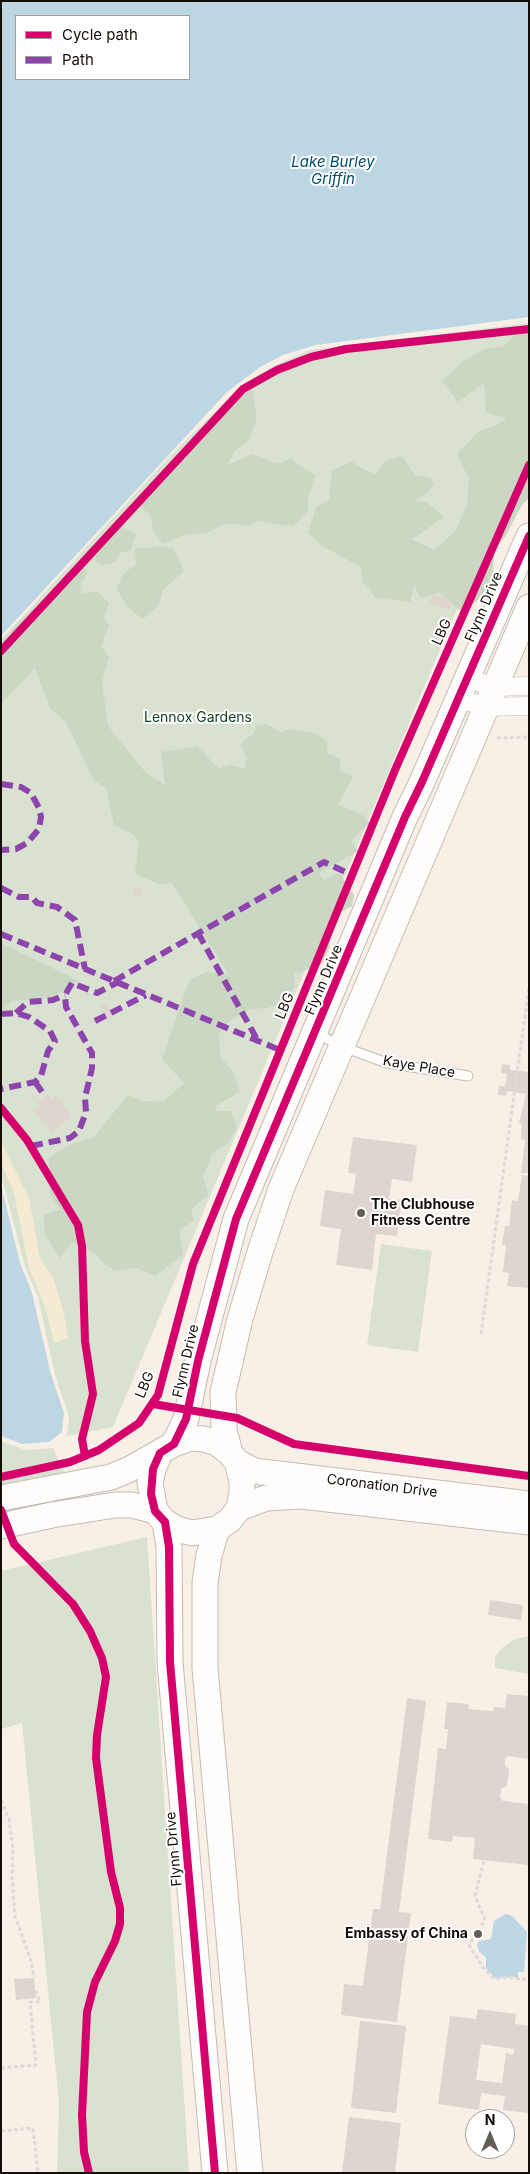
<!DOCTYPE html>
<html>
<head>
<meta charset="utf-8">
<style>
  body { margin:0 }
  #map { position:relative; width:530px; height:2174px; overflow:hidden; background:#f8efe6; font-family:Inter,sans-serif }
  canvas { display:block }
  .frame { position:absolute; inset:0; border:2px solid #150e08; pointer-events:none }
  .legend { position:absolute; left:15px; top:15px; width:175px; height:65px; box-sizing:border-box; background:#fff; border:1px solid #a19f9c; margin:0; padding:6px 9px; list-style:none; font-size:15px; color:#150e08 }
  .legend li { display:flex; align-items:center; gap:10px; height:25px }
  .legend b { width:25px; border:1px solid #a19f9c }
  .north { position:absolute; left:465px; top:2109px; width:50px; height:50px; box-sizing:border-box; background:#fff; border:1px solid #a19f9c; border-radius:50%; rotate:0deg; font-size:14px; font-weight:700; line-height:20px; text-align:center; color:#150e08 }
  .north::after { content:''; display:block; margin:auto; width:18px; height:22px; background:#645d56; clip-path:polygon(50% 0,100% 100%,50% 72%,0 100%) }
</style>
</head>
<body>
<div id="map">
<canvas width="530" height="2174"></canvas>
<div class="frame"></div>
<ul class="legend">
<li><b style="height:6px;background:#d6006c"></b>Cycle path</li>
<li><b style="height:6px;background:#8e44ad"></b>Path</li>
</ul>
<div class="north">N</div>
</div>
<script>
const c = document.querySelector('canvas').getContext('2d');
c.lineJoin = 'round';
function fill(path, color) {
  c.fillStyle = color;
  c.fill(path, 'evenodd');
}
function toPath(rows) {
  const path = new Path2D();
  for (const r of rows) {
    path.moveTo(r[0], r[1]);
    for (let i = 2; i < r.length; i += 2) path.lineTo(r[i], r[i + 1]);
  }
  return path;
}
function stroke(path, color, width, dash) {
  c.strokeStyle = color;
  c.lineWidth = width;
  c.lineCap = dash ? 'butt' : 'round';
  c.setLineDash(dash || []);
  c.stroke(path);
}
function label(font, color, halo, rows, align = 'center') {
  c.font = font + ' Inter,sans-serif';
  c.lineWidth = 4;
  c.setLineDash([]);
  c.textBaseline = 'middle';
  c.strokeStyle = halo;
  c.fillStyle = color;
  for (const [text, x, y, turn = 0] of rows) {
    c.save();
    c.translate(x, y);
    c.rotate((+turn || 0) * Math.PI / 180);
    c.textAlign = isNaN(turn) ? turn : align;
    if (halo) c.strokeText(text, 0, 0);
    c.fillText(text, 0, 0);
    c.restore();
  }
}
fill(toPath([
  [529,323,529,438,113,1427,67,1436,69,1417,55,1375,38,1297,25,1267,1,1175,1,640,170,456,243,384,271,367,310,350],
  [381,1244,432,1251,418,1352,367,1345],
  [1,1441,26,1450,53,1448,66,1477,1,1497],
  [147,1537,189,2173,57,2173,59,2103,22,1723,1,1729,1,1571],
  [529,1636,529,1674,495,1668,495,1657,503,1647,515,1639]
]), '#d9e2d1');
fill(toPath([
  [529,328,529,498,522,505,505,537,494,550,493,577,481,597,469,608,459,610,438,592,421,599,414,585,410,602,376,598,363,583,361,567,322,546,308,533,316,507,329,500,332,470,352,462,365,470,376,474,386,460,402,456,416,476,430,477,434,483,430,490,414,502,425,501,444,517,412,539,434,550,455,532,467,505,469,479,457,454,479,431,497,425,507,418,486,413,484,383,458,402,442,381,464,361,484,349,503,347,516,334],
  [252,388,257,417,250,439,235,451,227,465,252,454,277,464,291,459,315,475,308,499,308,512,293,526,258,521,246,526,227,523,207,533,185,535,162,544,153,531,151,516,140,506,229,409],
  [124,528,136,534,130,551,120,553,118,559,111,564,102,565,95,560,100,541,109,530],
  [162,546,174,549,184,571,163,590,159,605,143,619,127,607,117,589,122,575,136,564,135,549],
  [75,566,85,567,88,573,80,584,81,593,98,592,109,603,104,617,109,626,101,646,109,657,102,682,108,726,145,772,165,785,161,752,197,746,219,769,229,764,245,769,247,758,240,744,253,734,257,725,267,724,281,732,290,729,317,734,327,741,327,753,341,759,339,770,353,776,338,805,362,815,370,823,351,841,358,851,319,873,324,880,339,873,354,895,352,906,329,919,330,946,322,964,294,974,295,986,285,1002,267,1008,250,1009,227,1023,219,1035,220,1057,233,1071,240,1092,216,1106,216,1111,231,1111,237,1127,227,1145,213,1152,203,1177,209,1195,191,1209,194,1220,179,1231,183,1255,155,1276,136,1268,116,1271,105,1265,96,1254,73,1242,60,1258,45,1235,44,1214,60,1210,50,1194,49,1158,71,1144,93,1138,128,1095,144,1101,163,1102,184,1083,162,1059,189,981,205,972,229,975,172,883,160,885,135,873,139,842,133,834,114,826,107,790,93,779,66,722,50,708,35,668,1,704,1,644,18,623,55,590],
  [1,943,79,981,51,998,12,1001,1,1012]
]), '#cad7c3');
fill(toPath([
  [1,1141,29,1198,40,1258,54,1280,64,1314,68,1338,54,1343,46,1310,29,1268,14,1193,1,1163]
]), '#f5ebd3');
fill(toPath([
  [1,1,529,1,529,317,316,345,283,355,260,367,227,392,1,636],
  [16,16,189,16,189,79,16,79],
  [1,1185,20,1263,32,1293,50,1371,64,1413,62,1432,49,1442,22,1444,1,1436],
  [506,1914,512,1916,527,1932,524,1972,518,1972,518,1977,495,1978,486,1968,486,1958,479,1951,477,1944,479,1941,491,1939,494,1921]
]), '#bcd6e4');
fill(toPath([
  [434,594,453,602,449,610,429,603],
  [137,886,142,889,142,893,138,896,133,894,133,888],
  [107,1002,115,1016,108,1020,100,1006],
  [502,1064,510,1065,510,1070,529,1072,529,1173,521,1173,525,1140,521,1139,522,1124,519,1123,526,1094,507,1091,506,1096,498,1095,499,1086,505,1086,507,1074,501,1073],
  [48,1094,51,1100,56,1095,72,1117,51,1132,34,1110,40,1107,37,1103],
  [353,1137,417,1145,412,1182,392,1179,389,1199,402,1200,397,1236,376,1234,372,1270,336,1265,341,1229,320,1226,325,1190,353,1194,356,1174,348,1173],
  [522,1175,529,1176,529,1288,507,1286,509,1273,503,1272,506,1245,502,1245,505,1226,509,1226,512,1200,518,1201],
  [490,1600,523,1605,521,1620,488,1615],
  [507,1694,529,1696,529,1759,508,1756,505,1759,505,1765,509,1769,507,1786,501,1789,500,1797,503,1801,529,1804,529,1865,473,1859,475,1838,453,1836,452,1842,428,1839,438,1748,446,1749,448,1729,444,1729,447,1702,469,1704,468,1709,493,1711,494,1707,505,1708],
  [407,1698,426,1701,399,1912,411,1913,397,2022,341,2015,344,1984,363,1986,373,1909,380,1909],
  [34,1978,36,1998,16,2000,14,1979],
  [478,2009,516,2014,515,2024,529,2026,529,2113,503,2110,505,2096,481,2093,479,2110,438,2104,450,2016,476,2019],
  [481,2044,514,2049,513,2055,506,2053,502,2083,476,2080],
  [360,2021,406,2026,396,2113,351,2108],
  [349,2117,401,2123,395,2173,342,2173]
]), '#ded6ce');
const lane = toPath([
  [316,1033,343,1047,387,1063,468,1076]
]);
const street = toPath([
  [467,678,494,687,529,686],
  [458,698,485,707,529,706]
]);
const secondary = toPath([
  [174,1444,186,1419,198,1361,236,1219,405,817,422,782,529,536],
  [230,1453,224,1430,223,1392,240,1319,260,1252,281,1189,529,607],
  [237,1462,254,1471,529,1504],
  [1,1498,111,1477,130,1469,174,1444,190,1438,204,1439,217,1443,230,1453,237,1462,242,1481,242,1492,239,1508,230,1520,217,1529,192,1533,177,1529,165,1522,155,1511,150,1483,153,1469,160,1453],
  [239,1508,266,1498,302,1496,529,1522],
  [165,1522,169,1547,170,1662,215,2173],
  [1,1526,52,1515,115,1505,132,1505,155,1511],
  [217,1529,209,1555,205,1583,205,1668,250,2173]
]);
stroke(lane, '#c4bcb4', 11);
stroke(street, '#c4bcb4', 19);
stroke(secondary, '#c4bcb4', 27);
stroke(toPath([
  [497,738,529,737],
  [55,1041,95,1021],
  [481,1334,529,987],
  [1,1800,9,1819,13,1849,12,1876,15,1916,31,1961,34,1978],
  [484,1861,475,1896,485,1920,469,1945,484,1969,495,1979,507,1977,529,1980],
  [1,2068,36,2065,30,2002,40,2002,36,1991],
  [1,2131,33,2128,38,2173]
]), '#dddad7', 3, [4, 2.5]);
stroke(lane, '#fefdfb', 9);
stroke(street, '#fefdfb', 18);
stroke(secondary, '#fefdfb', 25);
stroke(toPath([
  [1,784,21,787,31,793,39,808,41,817,39,829,27,843,16,849,1,850],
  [1,888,19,897,32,897,37,903,57,907,75,920,85,969],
  [198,933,258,1041],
  [1,934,280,1050],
  [114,981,324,862,352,875],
  [16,1013,28,1002,53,1000,65,995],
  [1,1014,16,1013,29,1017,50,1031,55,1041,48,1051,41,1076,35,1082,1,1089],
  [95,1021,146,995],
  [35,1082,45,1096],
  [31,1146,70,1138,79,1131,86,1112,85,1098,92,1068,92,1053,66,1007,65,995,72,983,97,993,118,982]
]), '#8e44ad', 6, [12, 6]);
stroke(toPath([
  [1,651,243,389,277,370,311,357,346,349,529,329],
  [1,1108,27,1140,78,1225,82,1246,85,1341,93,1394,82,1439,85,1456],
  [153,1404,237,1418,294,1444,529,1476],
  [1,1477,70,1462,99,1450,139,1423,158,1395,193,1264,395,770,529,465],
  [1,1510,14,1544,73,1604,90,1631,102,1658,106,1677,97,1735,96,1758,111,1872,120,1908,120,1924,115,1941,95,1982,87,2012,82,2115,84,2152,89,2173],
  [215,2173,170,1662,169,1547,165,1522,155,1511,151,1494,153,1469,160,1453,174,1444,186,1419,198,1361,236,1219,405,817,422,782,529,536]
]), '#d6006c', 8);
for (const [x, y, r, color] of [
  [361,1213,5,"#645d56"],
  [478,1934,5,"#645d56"]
]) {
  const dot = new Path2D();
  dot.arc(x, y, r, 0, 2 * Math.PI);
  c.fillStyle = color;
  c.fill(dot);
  stroke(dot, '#fff', 2);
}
label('14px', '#150e08', '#fff', [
  ["Flynn Drive",484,607,-67],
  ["LBG",442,632,-66],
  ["Flynn Drive",324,980,-67],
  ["LBG",285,1006,-68],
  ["Kaye Place",419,1067,10],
  ["Flynn Drive",186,1361,-77],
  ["LBG",145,1385,-68],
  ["Coronation Drive",382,1486,7],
  ["Flynn Drive",174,1849,-95]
]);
label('14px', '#0e3f18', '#fff', [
  ["Lennox Gardens",198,718]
]);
label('bold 14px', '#150e08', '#fff', [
  ["The Clubhouse",371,1205],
  ["Fitness Centre",371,1221],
  ["Embassy of China",468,1934,"right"]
], 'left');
label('italic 15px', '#014c6d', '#fff', [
  ["Lake Burley",333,162],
  ["Griffin",333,179]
]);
</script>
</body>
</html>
